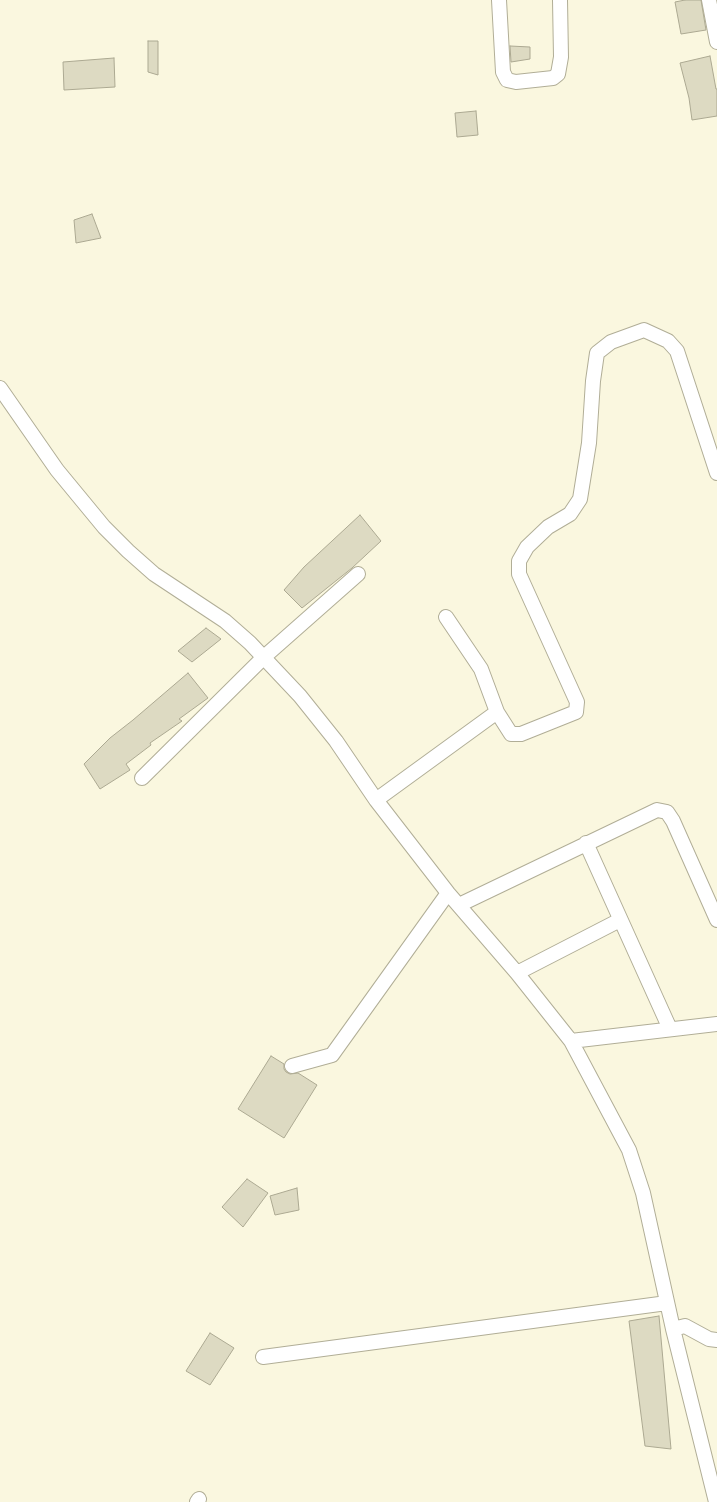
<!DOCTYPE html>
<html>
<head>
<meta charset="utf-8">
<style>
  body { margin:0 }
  canvas { display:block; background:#faf7df }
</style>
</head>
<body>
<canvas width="717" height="1502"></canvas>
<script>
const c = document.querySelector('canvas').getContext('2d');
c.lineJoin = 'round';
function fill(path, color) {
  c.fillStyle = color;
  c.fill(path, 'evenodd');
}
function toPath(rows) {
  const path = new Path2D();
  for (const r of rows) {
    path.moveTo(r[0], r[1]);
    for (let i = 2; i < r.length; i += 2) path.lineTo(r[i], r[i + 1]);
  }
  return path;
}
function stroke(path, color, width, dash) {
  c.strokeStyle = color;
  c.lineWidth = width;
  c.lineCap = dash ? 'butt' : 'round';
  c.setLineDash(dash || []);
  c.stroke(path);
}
const building = toPath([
  [685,0,701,0,706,30,681,34,675,2,685,0],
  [148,41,158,41,158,75,148,72,148,41],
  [510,46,530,47,530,59,511,62,510,46],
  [710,56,716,89,717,89,717,116,692,120,689,98,680,63,710,56],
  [114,58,115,87,64,90,63,62,114,58],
  [476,111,478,135,457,137,455,113,476,111],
  [92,214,101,238,76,243,74,220,92,214],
  [360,515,381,541,352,568,302,608,284,590,304,567,360,515],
  [206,628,221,639,192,662,178,651,206,628],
  [188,673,208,698,179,719,182,721,150,743,151,745,126,764,130,770,100,789,84,764,110,738,133,720,188,673],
  [271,1056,284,1064,284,1069,286,1072,290,1074,298,1073,317,1085,284,1138,238,1109,271,1056],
  [247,1179,268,1193,243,1227,222,1207,247,1179],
  [297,1188,299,1210,275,1215,270,1196,297,1188],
  [659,1316,671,1449,645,1446,629,1321,659,1316],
  [210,1333,234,1348,210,1385,186,1371,210,1333]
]);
fill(building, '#dddac2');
stroke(building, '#aca992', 1);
const minor = toPath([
  [499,0,503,72,507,80,516,82,553,78,558,74,561,57,560,0],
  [709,0,717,42],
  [0,388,57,470,104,527,128,551,154,574,225,621,250,643,300,696,336,741,376,800,448,893,517,973,571,1041,629,1150,643,1193,673,1329,716,1502],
  [497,712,511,734,521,734,576,712,577,702,519,574,519,561,527,547,548,527,570,514,580,499,589,443,593,381,597,353,611,342,644,330,668,341,677,351,717,473],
  [142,778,264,657,358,574],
  [376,800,497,712,481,669,446,617],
  [586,843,670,1029],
  [459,905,657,810,667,812,673,821,717,920],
  [517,973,620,920],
  [571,1041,717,1024],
  [292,1066,332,1055,448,893],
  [673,1329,685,1326,709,1339,717,1340],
  [263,1357,667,1303],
  [197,1502,199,1499]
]);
stroke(minor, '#b1ae97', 16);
stroke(minor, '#fff', 14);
</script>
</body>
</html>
